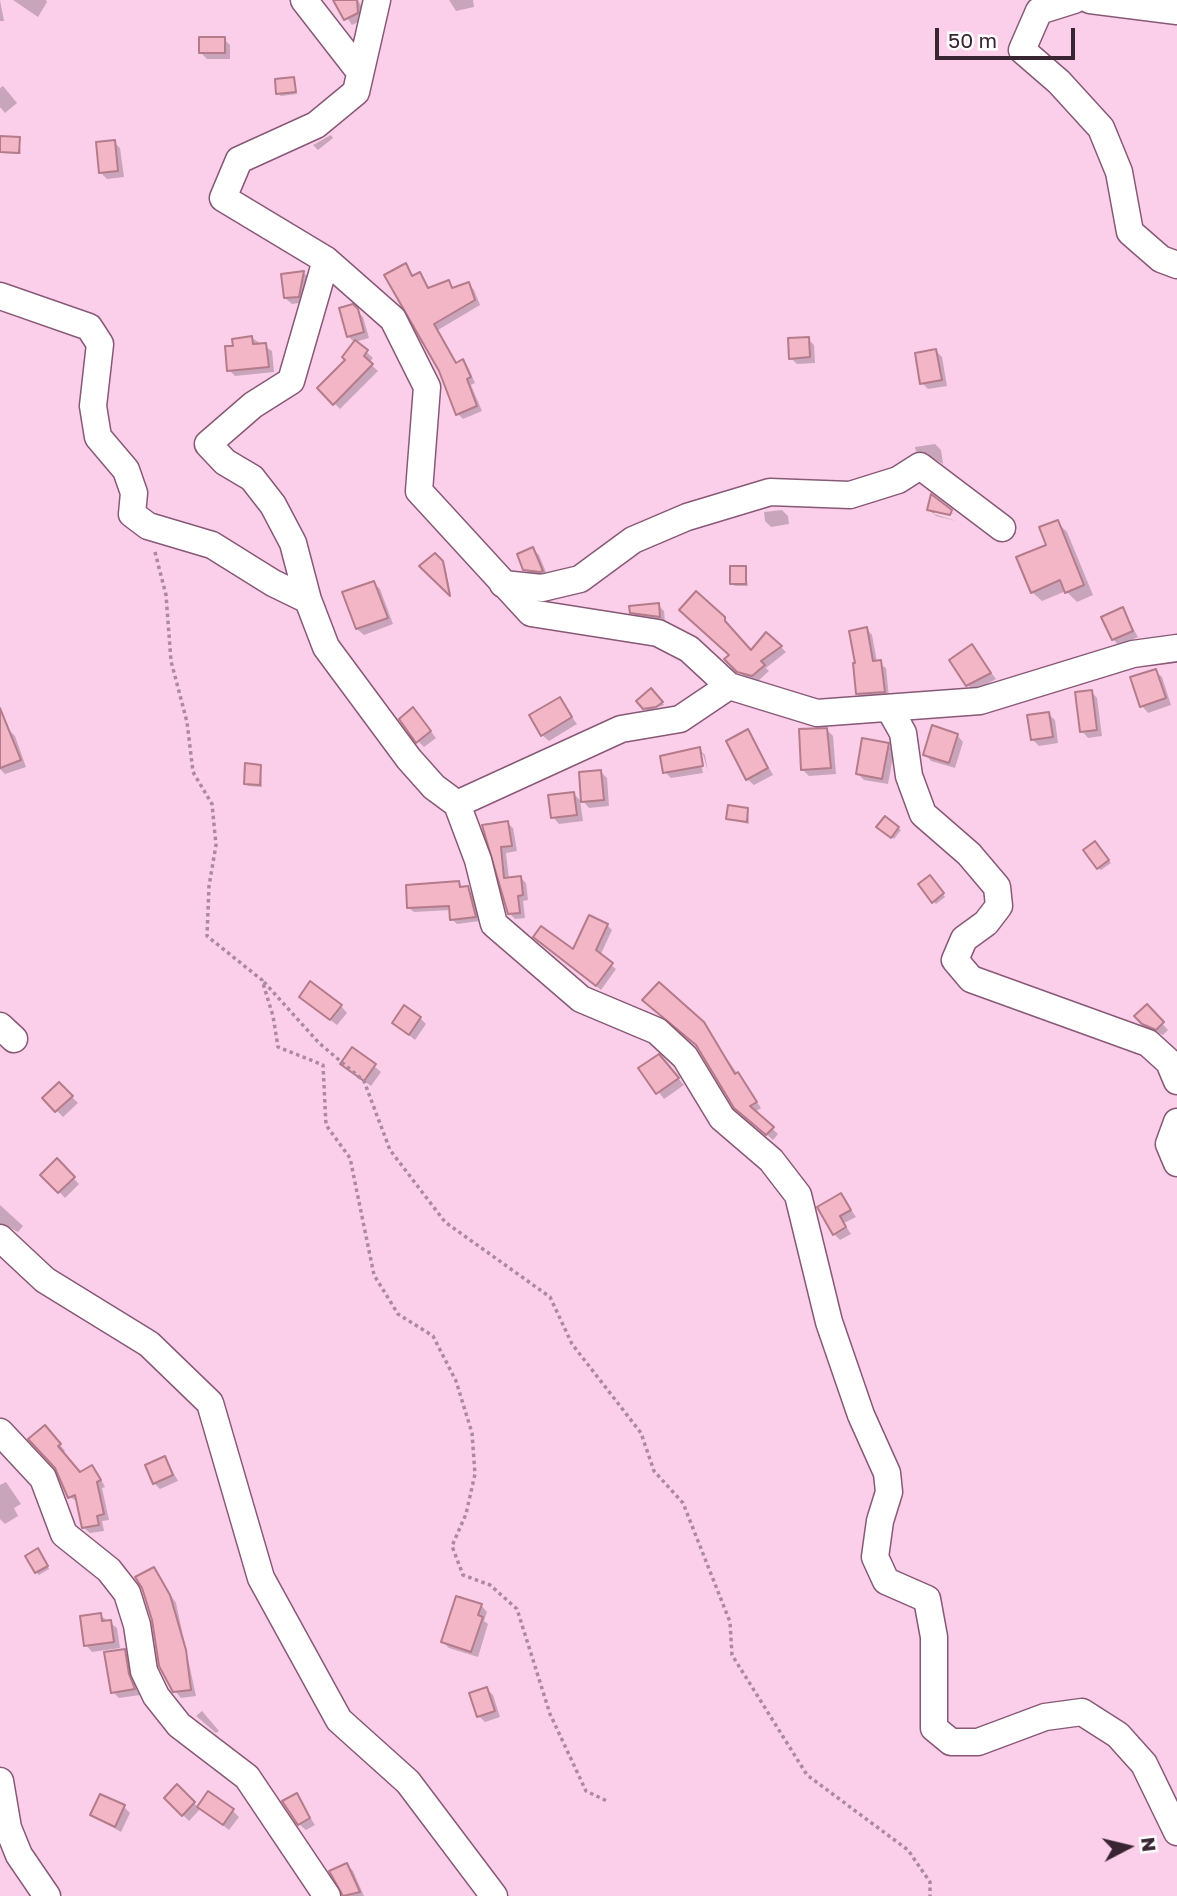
<!DOCTYPE html>
<html>
<head>
<meta charset="utf-8">
<style>
  body { margin:0 }
  #map { position:relative; width:1177px; height:1896px; overflow:hidden; background:#fbcfe9; font-family:"Golos Text",sans-serif }
  canvas { display:block }
  .north { position:absolute; left:1093px; top:1812px; width:70px; height:70px; -webkit-text-stroke:5px #fff; paint-order:stroke; rotate:83deg; font-size:19px; font-weight:700; line-height:28px; text-align:center; color:#392532 }
  .north::after { content:''; display:block; margin:auto; width:24px; height:32px; background:#392532; clip-path:polygon(50% 0,100% 100%,50% 72%,0 100%) }
  .scale { position:absolute; left:935px; top:28px; width:140px; height:32px; box-sizing:border-box; border:4px solid #392532; border-top:0; padding-left:9px; font-size:21px; line-height:24px; white-space:nowrap; color:#392532; -webkit-text-stroke:5px #fff; paint-order:stroke }
</style>
</head>
<body>
<div id="map">
<canvas width="1177" height="1896"></canvas>
<div class="north">N</div>
<div class="scale">50 m</div>
</div>
<script>
const c = document.querySelector('canvas').getContext('2d');
c.lineJoin = 'round';
function fill(path, color) {
  c.fillStyle = color;
  c.fill(path, 'evenodd');
}
function toPath(rows) {
  const path = new Path2D();
  for (const r of rows) {
    path.moveTo(r[0], r[1]);
    for (let i = 2; i < r.length; i += 2) path.lineTo(r[i], r[i + 1]);
  }
  return path;
}
function stroke(path, color, width, dash) {
  c.strokeStyle = color;
  c.lineWidth = width;
  c.lineCap = dash ? 'butt' : 'round';
  c.setLineDash(dash || []);
  c.stroke(path);
}
fill(toPath([
  [0,0,4,21,0,21],
  [13,0,46,0,47,2,38,17],
  [335,0,358,0,365,13,364,19,352,25],
  [449,0,473,0,474,7,456,11],
  [224,39,230,45,230,59,207,59,200,52],
  [293,79,297,94,281,96,278,93],
  [3,86,17,103,5,113,0,107,0,88],
  [331,135,333,138,318,150,313,145],
  [0,138,19,139,21,154,2,153],
  [114,142,120,148,124,177,107,179,101,173],
  [405,266,414,277,419,274,430,289,448,282,454,289,469,284,474,290,480,305,438,330,457,364,463,362,468,367,475,383,471,385,482,411,463,419,458,414],
  [304,273,310,279,305,302,292,304,285,298,283,276],
  [352,306,363,317,369,338,355,342,373,358,369,363,378,371,340,409,319,388,347,360,355,343,348,336],
  [252,338,272,351,274,372,235,376,229,370,235,347],
  [808,339,814,345,815,363,797,364,791,358],
  [936,351,942,357,947,386,928,389,922,383],
  [935,444,941,450,943,464,929,456,922,457,916,451,915,447],
  [932,497,954,514,934,510,934,514,956,521,936,516,929,510],
  [782,510,788,516,789,524,771,527,765,521,764,512],
  [1057,522,1067,532,1093,595,1077,602,1066,591,1042,601,1032,592],
  [532,549,539,555,548,577,531,576,525,569],
  [435,555,445,566,451,595,422,566],
  [745,567,748,586,735,586,732,583],
  [374,583,380,589,393,624,364,635,357,629,344,593],
  [658,605,664,611,665,623,638,618,631,612],
  [1122,609,1138,637,1119,646,1113,639],
  [724,618,752,652,781,647,786,652,766,668,769,671,758,681,745,677,726,659,731,655],
  [867,629,872,635,877,662,886,668,889,697,863,699,858,694,857,664],
  [972,647,996,679,974,691,968,685],
  [1155,671,1162,677,1171,705,1148,713,1142,706,1132,678],
  [651,690,664,705,648,711,638,701],
  [1091,691,1097,698,1102,736,1088,738,1082,731],
  [559,699,577,724,549,741,542,735],
  [1048,714,1055,720,1058,743,1039,746,1032,739],
  [419,716,436,738,424,747,418,741],
  [9,730,15,736,26,767,5,774,0,769,0,733],
  [827,730,833,736,836,774,809,776,803,770],
  [748,731,773,775,754,785,747,779],
  [957,735,963,742,955,768,931,761,925,754],
  [888,745,894,751,888,784,864,780,858,774],
  [699,749,705,755,708,772,703,754,699,754,703,773,671,778,665,772],
  [261,766,262,787,248,786,246,783],
  [601,772,607,778,609,806,589,808,583,801],
  [574,794,580,800,583,821,559,824,553,817],
  [748,809,749,824,728,819],
  [507,823,513,828,517,851,506,853,509,879,520,877,526,883,528,900,523,901,525,918,515,919,509,913,484,826],
  [898,828,901,830,894,839,881,829],
  [1097,845,1111,863,1101,870,1098,868],
  [932,880,945,897,936,904,933,901],
  [458,883,472,893,480,921,457,924,452,919,451,910,414,912,409,908],
  [607,925,612,930,600,956,616,969,601,990,540,941,573,952],
  [307,1002,341,1006,347,1013,337,1025],
  [1147,1007,1168,1030,1163,1035,1150,1030,1137,1016],
  [420,1018,426,1024,415,1040,394,1023],
  [703,1024,761,1108,755,1112,778,1134,773,1140,742,1113],
  [353,1049,381,1072,371,1086,349,1070],
  [665,1063,684,1085,664,1099,641,1069],
  [59,1084,78,1103,63,1117,44,1098],
  [57,1161,79,1184,65,1198,43,1175],
  [841,1195,856,1217,844,1223,851,1234,840,1240,834,1234],
  [0,1205,23,1226,18,1232,10,1228,0,1230],
  [51,1433,65,1451,63,1454,80,1474,92,1467,98,1473,105,1487,102,1488,109,1520,102,1521,104,1531,90,1533,83,1527,78,1502,70,1497],
  [165,1458,178,1481,160,1489,154,1483],
  [6,1482,21,1504,14,1508,18,1516,5,1524,0,1519,0,1485],
  [40,1553,49,1569,39,1575,36,1572],
  [153,1569,176,1603,196,1696,181,1698,175,1691,143,1587],
  [481,1605,487,1612,484,1621,488,1624,478,1657,449,1648,443,1642],
  [100,1615,117,1628,120,1648,92,1652,86,1645],
  [124,1651,130,1657,140,1695,119,1698,113,1692],
  [487,1689,493,1695,500,1717,485,1722,479,1716],
  [202,1711,219,1731,216,1733,196,1716],
  [177,1787,199,1808,233,1811,239,1817,229,1830,201,1808,189,1821,166,1798],
  [296,1795,315,1825,306,1830,299,1824],
  [124,1807,130,1813,121,1832,92,1815],
  [347,1865,353,1871,364,1896,344,1896,342,1887]
]), '#0003');
const building = toPath([
  [333,0,357,0,358,13,344,20,333,0],
  [199,37,225,37,225,53,199,53,199,37],
  [294,77,296,92,276,94,275,79,294,77],
  [0,136,20,137,19,153,0,152,0,136],
  [115,140,118,171,99,173,96,142,115,140],
  [406,263,412,276,420,272,428,288,449,280,452,288,469,282,475,300,434,324,456,363,463,359,471,377,467,379,477,406,456,415,439,371,384,275,406,263],
  [304,271,299,297,284,298,281,274,304,271],
  [353,304,358,309,364,332,347,337,339,308,353,304],
  [252,336,253,344,266,343,269,367,227,371,225,346,233,346,232,339,252,336],
  [809,337,810,357,789,359,788,338,809,337],
  [355,340,368,350,364,356,373,364,333,405,317,388,345,360,342,357,355,340],
  [936,349,942,380,920,384,915,353,936,349],
  [931,494,952,510,950,515,927,510,931,494],
  [1058,520,1084,585,1065,593,1060,580,1031,593,1016,557,1046,545,1039,527,1058,520],
  [533,547,543,571,540,572,523,570,517,554,533,547],
  [435,553,443,561,450,596,419,566,435,553],
  [730,566,746,566,746,584,730,584,730,566],
  [374,581,388,618,356,629,342,592,374,581],
  [696,591,725,617,725,621,751,650,766,632,782,646,761,661,765,665,752,676,737,672,724,659,729,655,679,610,696,591],
  [659,603,660,617,630,613,629,606,659,603],
  [1123,607,1133,631,1112,640,1101,617,1123,607],
  [867,627,873,661,881,660,885,692,856,694,853,663,855,663,849,631,867,627],
  [972,644,991,673,966,686,949,660,972,644],
  [1156,669,1166,698,1140,707,1130,677,1156,669],
  [651,688,663,702,656,707,643,709,636,701,651,688],
  [1092,690,1097,730,1080,732,1075,692,1092,690],
  [560,697,572,717,541,736,529,715,560,697],
  [413,707,431,731,416,743,399,719,413,707],
  [0,708,21,760,0,768,0,708],
  [1049,712,1053,737,1031,740,1027,715,1049,712],
  [932,725,958,734,949,763,923,755,932,725],
  [827,728,831,768,801,770,799,729,827,728],
  [748,729,768,768,746,780,726,741,748,729],
  [862,738,889,743,882,779,856,774,862,738],
  [700,747,703,766,663,773,660,756,700,747],
  [245,763,261,765,260,785,244,784,245,763],
  [601,770,604,800,581,802,579,772,601,770],
  [574,792,577,815,551,818,548,795,574,792],
  [728,805,748,808,747,822,726,819,728,805],
  [885,816,899,827,891,838,876,827,885,816],
  [508,821,512,846,501,847,504,878,521,876,523,895,518,896,520,913,508,914,482,825,508,821],
  [1095,841,1109,860,1097,869,1083,850,1095,841],
  [930,875,944,893,932,903,918,884,930,875],
  [459,881,460,887,468,886,476,917,450,920,449,906,407,908,406,885,459,881],
  [589,915,608,924,596,950,613,963,596,986,533,937,541,926,573,949,589,915],
  [310,981,342,1005,330,1020,299,997,310,981],
  [659,982,704,1022,735,1074,738,1072,757,1102,750,1106,774,1127,766,1135,734,1108,696,1045,642,1000,659,982],
  [1147,1004,1164,1022,1156,1030,1142,1024,1134,1016,1147,1004],
  [404,1005,421,1017,409,1035,392,1023,404,1005],
  [352,1047,376,1064,364,1081,340,1064,352,1047],
  [659,1054,679,1078,656,1094,638,1068,659,1054],
  [59,1082,73,1096,55,1112,42,1098,59,1082],
  [57,1158,75,1177,58,1193,40,1175,57,1158],
  [841,1193,851,1210,840,1216,846,1227,833,1235,817,1207,841,1193],
  [45,1425,61,1444,58,1446,80,1472,92,1465,101,1480,97,1482,104,1514,97,1516,99,1525,82,1528,75,1495,68,1498,55,1468,28,1439,45,1425],
  [165,1456,173,1475,153,1484,145,1465,165,1456],
  [38,1548,48,1566,35,1573,25,1556,38,1548],
  [154,1567,170,1595,186,1650,191,1690,173,1692,159,1666,152,1620,142,1588,135,1577,154,1567],
  [456,1596,482,1604,478,1615,483,1617,471,1652,441,1642,456,1596],
  [101,1613,102,1621,111,1620,114,1642,84,1646,80,1616,101,1613],
  [125,1649,129,1674,135,1689,111,1693,104,1652,125,1649],
  [487,1687,495,1711,477,1717,469,1693,487,1687],
  [177,1784,195,1802,182,1816,164,1798,177,1784],
  [208,1791,234,1809,223,1825,197,1807,208,1791],
  [297,1793,310,1818,298,1825,282,1801,297,1793],
  [100,1794,125,1805,115,1827,90,1815,100,1794],
  [347,1863,360,1892,343,1896,329,1871,347,1863]
]);
fill(building, '#f3b6c6');
stroke(building, '#b47b8a', 2);
const minor = toPath([
  [304,0,360,72],
  [377,0,356,92,316,125,239,160,223,198,326,260,393,319,427,387,419,491,531,613,658,633,689,649,729,686,817,713,980,701,1133,654,1177,648],
  [1074,0,1039,11,1022,50,1059,82,1101,128,1119,172,1130,232,1161,259,1177,265],
  [1090,0,1177,11],
  [326,260,291,381,253,405,208,444,225,462,252,478,273,505,293,543,308,600,326,647,409,759,434,787,457,804,478,860,494,924,581,999,657,1031,685,1057,722,1118,771,1160,798,1195,829,1322,861,1415,887,1473,889,1492,880,1521,875,1557,886,1581,927,1599,934,1637,934,1728,951,1742,978,1742,1045,1717,1082,1712,1118,1735,1144,1764,1177,1832],
  [0,296,89,327,100,344,93,406,98,437,126,470,134,493,132,514,148,526,212,545,273,583,308,600],
  [503,584,542,588,580,579,633,540,687,517,770,492,850,495,898,480,920,466,1002,528],
  [889,708,903,733,909,776,923,814,969,854,997,887,999,906,986,923,964,939,955,960,971,979,1148,1043,1169,1062,1177,1081],
  [457,804,621,729,680,719,729,686],
  [0,1026,14,1039],
  [1177,1122,1169,1144,1177,1163],
  [0,1238,45,1280,149,1344,210,1403,261,1578,339,1720,408,1782,494,1896],
  [0,1432,43,1478,64,1534,109,1570,127,1593,137,1625,144,1671,156,1696,179,1725,247,1777,327,1896],
  [0,1781,8,1828,19,1855,47,1896]
]);
stroke(minor, '#885976', 29);
stroke(toPath([
  [155,552,166,595,171,661,187,722,193,772,212,804,216,845,209,886,207,936,262,980,273,1016,278,1047,323,1065,326,1125,350,1158,374,1275,398,1314,433,1336,456,1381,472,1433,475,1474,466,1514,452,1546,463,1575,490,1585,517,1609,550,1714,586,1791,609,1802],
  [264,982,319,1043,364,1081,390,1150,445,1222,550,1297,572,1344,641,1433,654,1471,683,1503,730,1622,732,1655,807,1775,908,1850,930,1882,930,1896]
]), '#ac899e', 3.5, [3.5, 3.5]);
stroke(minor, '#fff', 26);
</script>
</body>
</html>
